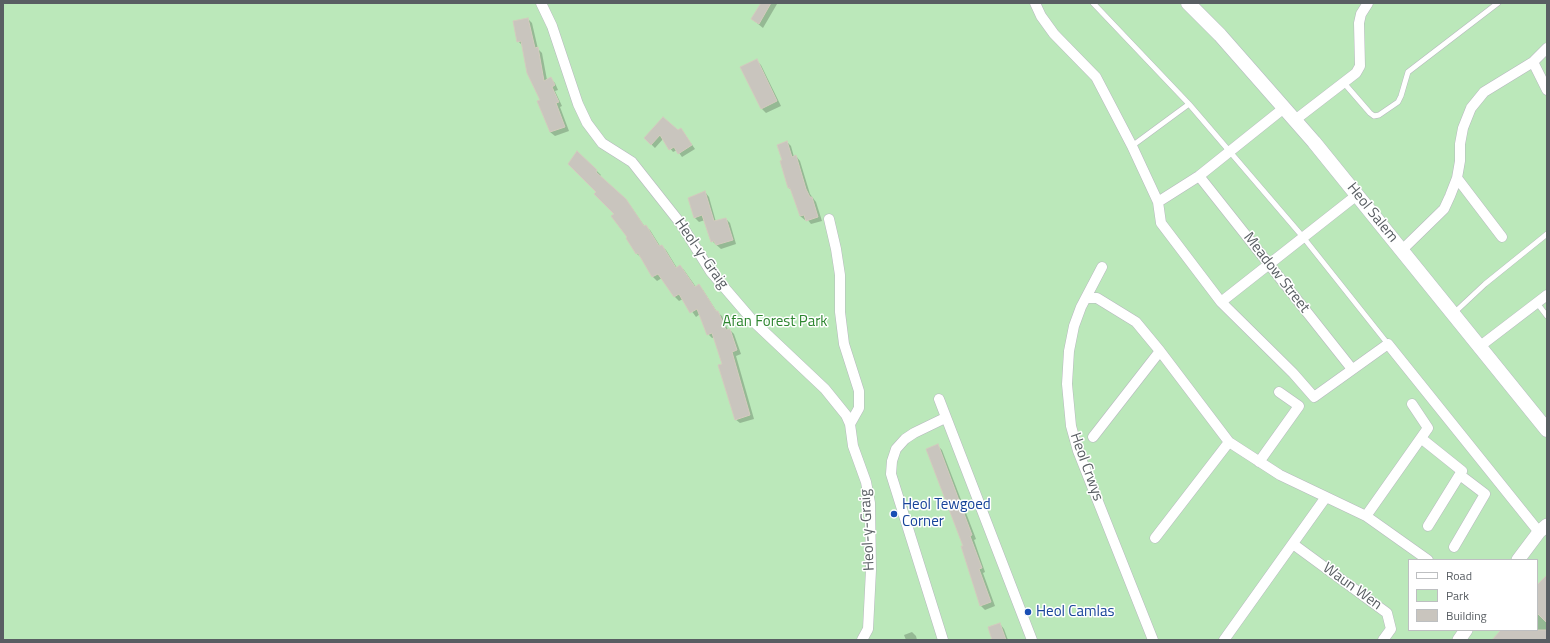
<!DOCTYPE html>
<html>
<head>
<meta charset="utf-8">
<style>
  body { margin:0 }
  #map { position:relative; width:1550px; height:643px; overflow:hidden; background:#eeeae0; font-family:"Titillium Web",sans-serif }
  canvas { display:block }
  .frame { position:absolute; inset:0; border:4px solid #595e63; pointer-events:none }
  .legend { position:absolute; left:1408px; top:559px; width:130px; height:72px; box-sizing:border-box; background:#fff; border:1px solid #bdbfc1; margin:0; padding:5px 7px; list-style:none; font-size:12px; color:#595e63 }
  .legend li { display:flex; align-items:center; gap:8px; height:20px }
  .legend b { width:20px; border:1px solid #bdbfc1 }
</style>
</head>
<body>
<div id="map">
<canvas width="1550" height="643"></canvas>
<div class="frame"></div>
<ul class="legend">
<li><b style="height:5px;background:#fff"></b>Road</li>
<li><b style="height:11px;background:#bbe8ba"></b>Park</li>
<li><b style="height:11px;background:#c9c5be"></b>Building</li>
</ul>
</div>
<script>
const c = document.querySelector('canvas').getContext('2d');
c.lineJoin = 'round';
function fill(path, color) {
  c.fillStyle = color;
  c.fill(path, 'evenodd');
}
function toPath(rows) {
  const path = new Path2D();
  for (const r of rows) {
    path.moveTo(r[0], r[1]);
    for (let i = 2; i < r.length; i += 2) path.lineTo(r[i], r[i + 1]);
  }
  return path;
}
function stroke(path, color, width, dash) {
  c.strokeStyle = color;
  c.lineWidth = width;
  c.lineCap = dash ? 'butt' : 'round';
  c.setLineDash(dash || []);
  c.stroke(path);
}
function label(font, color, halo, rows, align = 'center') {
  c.font = font + ' "Titillium Web",sans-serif';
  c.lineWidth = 3;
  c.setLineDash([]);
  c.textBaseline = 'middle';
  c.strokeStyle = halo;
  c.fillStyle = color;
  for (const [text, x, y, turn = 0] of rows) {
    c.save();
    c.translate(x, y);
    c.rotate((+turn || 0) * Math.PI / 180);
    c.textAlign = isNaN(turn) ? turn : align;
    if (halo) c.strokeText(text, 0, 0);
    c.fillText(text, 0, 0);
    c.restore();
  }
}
fill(toPath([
  [3,3,1547,3,1547,640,3,640],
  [1409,560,1537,560,1537,630,1409,630]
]), '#bbe8ba');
fill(toPath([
  [762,3,775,3,777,4,763,28,752,19],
  [528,19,532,23,538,49,542,53,547,80,550,78,555,83,558,90,555,91,562,106,560,107,569,131,555,136,550,132,523,46,518,41],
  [756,60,761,65,781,106,766,113,762,109,742,68],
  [681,129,695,149,682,157,677,150,673,152,663,139,655,148,645,138,678,131],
  [787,142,791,146,794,157,796,156,800,161,810,194,816,202,822,221,811,224,807,219,805,220,800,216,793,192,789,188,784,161],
  [578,153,601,175,599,177,630,205,645,227,650,230,660,246,661,246,666,250,677,268,680,266,684,270,696,287,699,286,703,290,717,312,722,316,728,330,730,330,734,334,741,354,736,356,754,419,740,423,735,419,723,364,715,337,712,338,708,334,700,314,696,317,683,299,679,301,675,297,662,278,657,281,653,277,642,258,637,254,627,239,628,238,615,214,597,192],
  [705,192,709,197,716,222,726,219,730,223,736,244,721,249,712,241,705,220,699,222,695,218,689,198],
  [938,446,942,450,976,539,974,540,985,572,983,573,995,606,985,610,981,606,972,580,973,580],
  [1547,576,1546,640,1493,640,1503,630,1537,630,1537,587],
  [1000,624,1004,629,1008,640,994,640],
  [912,632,916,636,917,640,906,640,904,635]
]), '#0003');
const building = toPath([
  [761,3,771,3,759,24,751,19,761,3],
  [528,18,535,48,538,47,544,81,551,77,555,85,552,87,559,102,556,103,565,127,550,132,537,101,540,100,527,73,521,41,517,42,513,21,528,18],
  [757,59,777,101,761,109,740,67,757,59],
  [663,117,678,130,681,128,692,145,678,154,674,147,669,150,660,135,651,145,644,138,663,117],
  [787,141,792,157,796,155,806,189,810,197,812,197,818,217,806,221,804,215,800,216,790,188,788,188,780,161,782,160,777,145,787,141],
  [577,151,597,170,596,172,626,199,644,226,646,225,659,246,662,245,676,268,680,265,695,287,699,284,716,311,718,311,726,330,730,329,737,350,732,352,750,415,735,420,718,365,722,364,712,333,707,335,697,309,690,313,679,294,674,297,658,274,652,277,638,253,636,254,626,238,627,237,611,216,614,214,594,194,596,192,568,164,577,151],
  [705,191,714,221,726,218,733,240,716,245,714,241,711,242,702,215,694,218,688,198,705,191],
  [938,444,972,535,970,536,982,568,979,569,991,602,980,606,961,546,963,546,926,449,938,444],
  [1547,575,1547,623,1537,613,1537,585,1547,575],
  [1000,623,1006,640,992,640,988,627,1000,623],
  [1501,630,1547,630,1547,640,1492,640,1501,630]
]);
fill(building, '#c9c5be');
stroke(building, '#d3ccbe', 1);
const service = toPath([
  [1093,3,1189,104],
  [1344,83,1370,113,1374,116,1379,115,1398,102,1401,96,1408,72,1498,3],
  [1132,146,1189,104,1303,237,1388,344],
  [1537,303,1547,316],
  [1454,313,1485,284,1547,234]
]);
const minor = toPath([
  [541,3,552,26,578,104,587,123,602,143,632,162,681,224,711,272,754,322,825,389,846,415,850,424,853,446,866,482,870,503,871,570,868,629,862,640],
  [1035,3,1041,16,1054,34,1096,77,1132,146,1158,202,1161,223,1221,302,1293,373,1314,397,1388,344,1539,532],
  [1533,62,1547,90],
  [1295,120,1356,73,1360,66,1359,23,1361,14,1368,3],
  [1199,176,1352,369],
  [1457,178,1502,237],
  [1158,202,1199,176,1284,108],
  [829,219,836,249,840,275,840,312,844,344,859,391,859,408,850,424],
  [1402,250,1444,209,1450,196,1457,178,1460,161,1460,144,1463,128,1471,108,1484,92,1533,62,1547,48],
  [1102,267,1081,307,1074,326,1069,351,1067,384,1071,426,1078,451,1153,640],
  [1087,298,1097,298,1136,322,1160,351,1229,442,1280,475,1366,516,1428,560],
  [1221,302,1357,195],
  [1479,347,1547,295],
  [939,399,1032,640],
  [1093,437,1160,351],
  [1422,439,1462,471,1428,526],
  [1259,462,1299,406,1279,392],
  [1366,516,1428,428,1412,404],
  [1155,538,1229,442],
  [1293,544,1387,613,1391,629,1383,640],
  [1454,547,1485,494,1460,475],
  [943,640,891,474,892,461,896,449,905,439,914,433,945,418],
  [1224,640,1326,497]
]);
const tertiary = toPath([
  [1518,560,1539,532,1547,525],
  [1459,640,1466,630]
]);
const secondary = toPath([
  [1188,3,1220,35,1314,142,1547,430]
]);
stroke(service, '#b6b9be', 6);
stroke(minor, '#b6b9be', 11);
stroke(tertiary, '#b6b9be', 14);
stroke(secondary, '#b6bbc1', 15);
stroke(service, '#fff', 5);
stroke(minor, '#fff', 10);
stroke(tertiary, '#fff', 13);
stroke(secondary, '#fff', 14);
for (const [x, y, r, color] of [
  [894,514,4,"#1a4fb4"],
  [1028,612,4,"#1a4fb4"]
]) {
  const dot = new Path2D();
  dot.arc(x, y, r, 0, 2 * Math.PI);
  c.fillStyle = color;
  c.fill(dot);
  stroke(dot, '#fff', 1.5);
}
label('15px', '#595e63', '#fff', [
  ["Heol Salem",1372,213,51],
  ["Heol-y-Graig",701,254,55],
  ["Meadow Street",1276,273,52],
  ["Heol Crwys",1086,467,70],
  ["Heol-y-Graig",868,530,-93],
  ["Waun Wen",1352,587,36]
]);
label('15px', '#2e8630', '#fff', [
  ["Afan Forest Park",775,322]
]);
label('15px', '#164399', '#fff', [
  ["Heol Tewgoed",902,505],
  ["Corner",902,522],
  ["Heol Camlas",1036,612]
], 'left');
</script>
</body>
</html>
